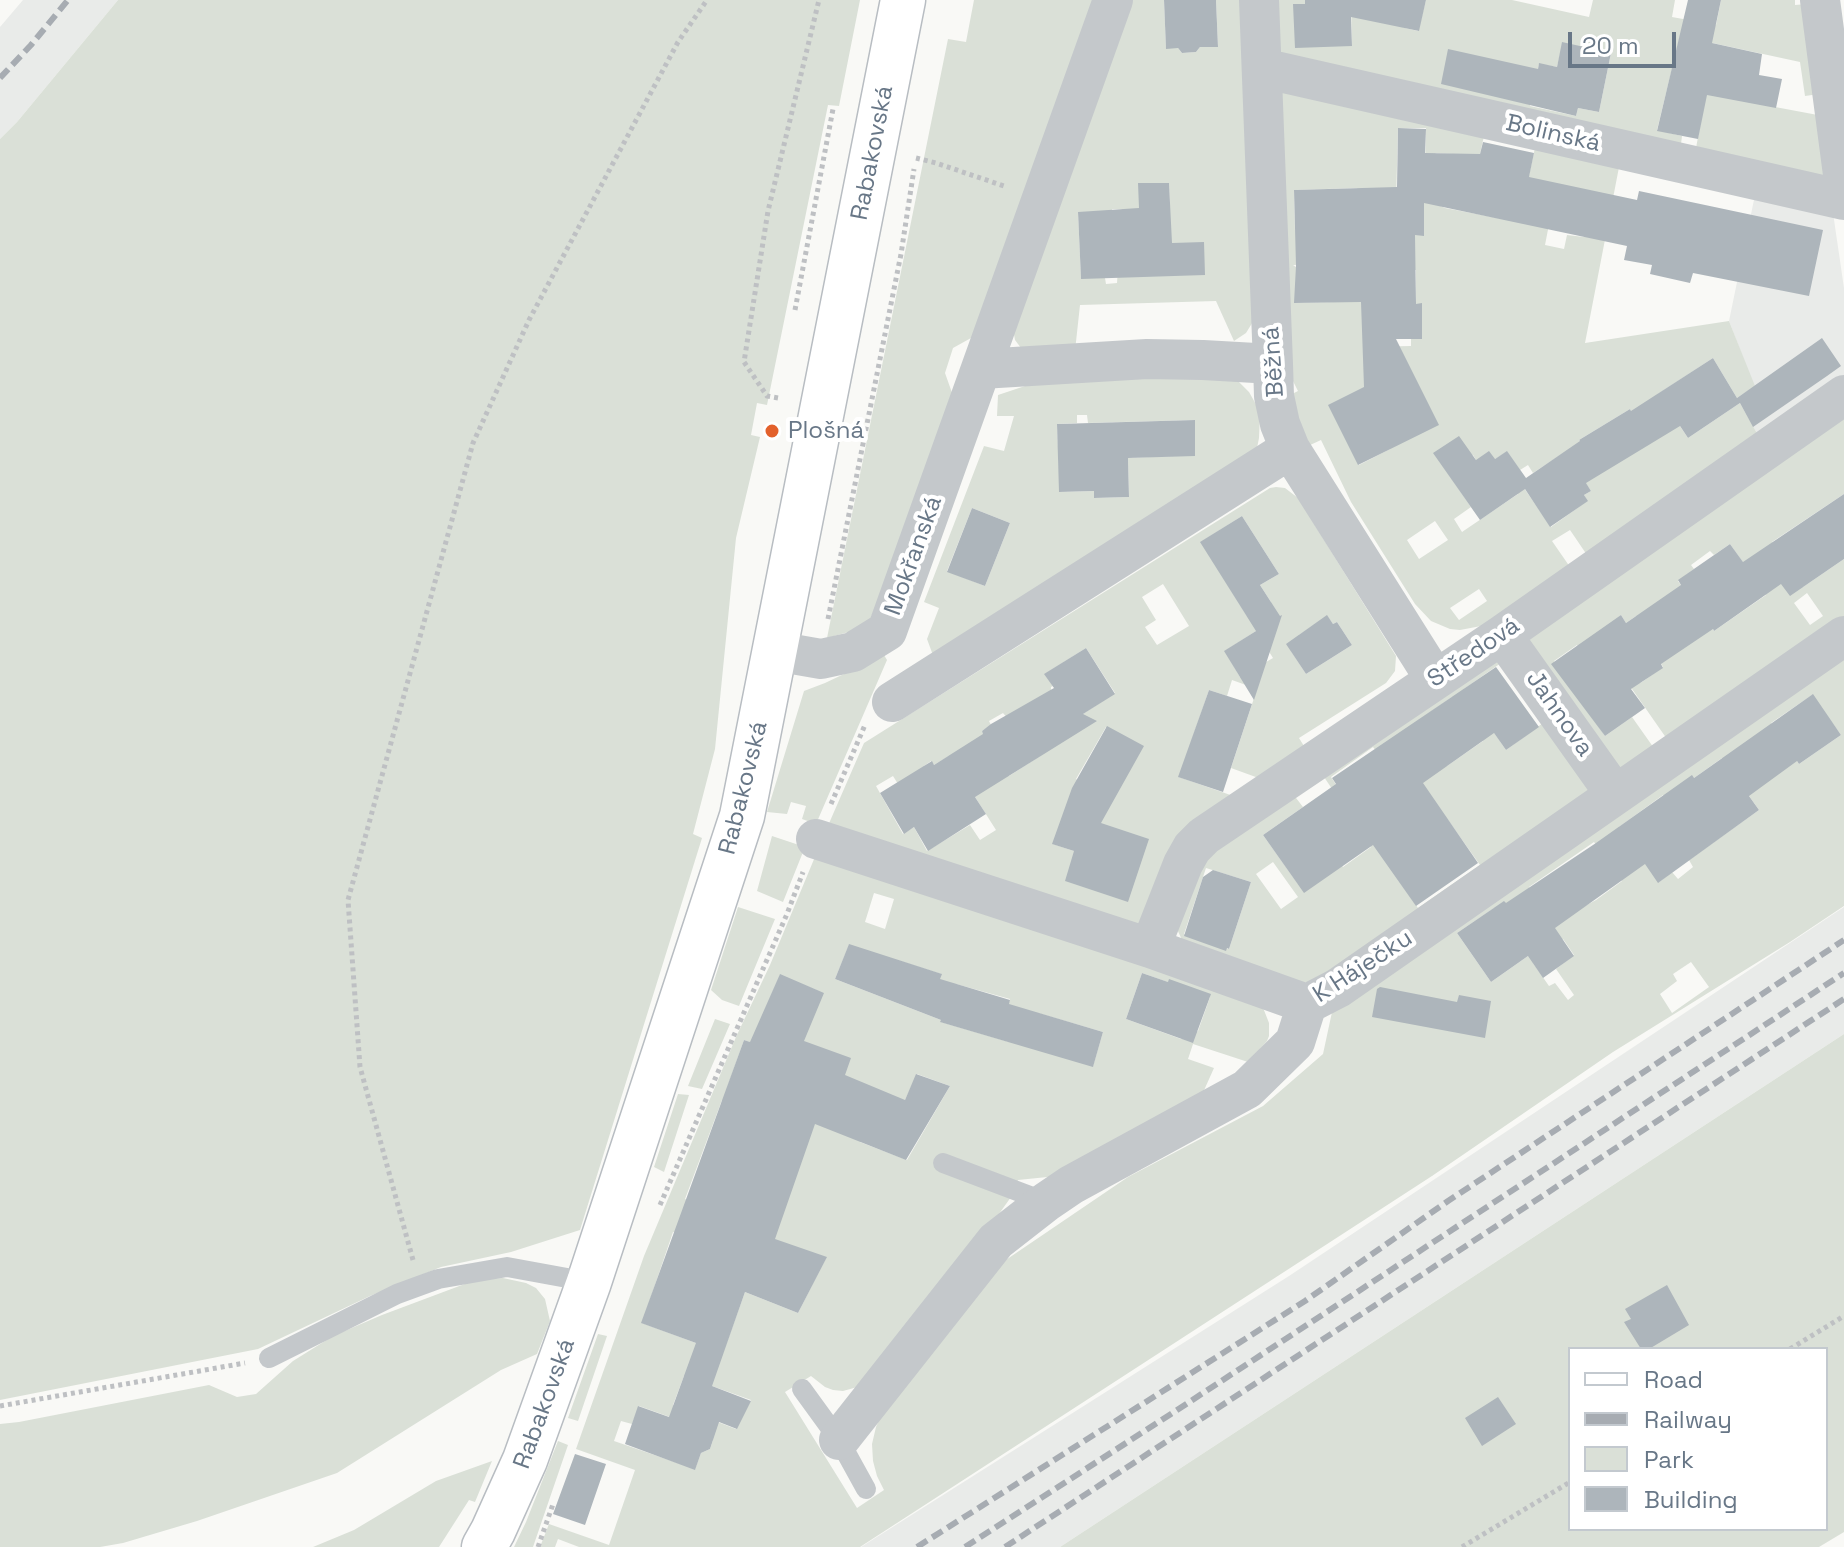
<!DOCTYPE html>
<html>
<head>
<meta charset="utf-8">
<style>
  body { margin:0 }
  #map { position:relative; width:1844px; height:1547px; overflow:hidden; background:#f9f9f6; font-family:"Space Grotesk",sans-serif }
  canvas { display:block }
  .legend { position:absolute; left:1568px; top:1347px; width:260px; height:184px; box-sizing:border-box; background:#fff; border:2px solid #c3c9cf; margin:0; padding:10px 14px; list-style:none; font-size:24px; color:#687787 }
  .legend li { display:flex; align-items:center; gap:16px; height:40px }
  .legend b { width:40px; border:2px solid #c3c9cf }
  .scale { position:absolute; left:1568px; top:32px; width:108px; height:36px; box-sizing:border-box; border:4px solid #687787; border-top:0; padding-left:10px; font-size:24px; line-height:28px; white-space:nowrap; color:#687787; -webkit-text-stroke:6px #fff; paint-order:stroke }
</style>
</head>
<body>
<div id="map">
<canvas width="1844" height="1547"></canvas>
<ul class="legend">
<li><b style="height:10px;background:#fff"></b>Road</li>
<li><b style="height:10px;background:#a7acb2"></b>Railway</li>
<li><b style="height:22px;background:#dae0d7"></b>Park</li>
<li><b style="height:22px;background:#adb5bb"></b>Building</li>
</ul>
<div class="scale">20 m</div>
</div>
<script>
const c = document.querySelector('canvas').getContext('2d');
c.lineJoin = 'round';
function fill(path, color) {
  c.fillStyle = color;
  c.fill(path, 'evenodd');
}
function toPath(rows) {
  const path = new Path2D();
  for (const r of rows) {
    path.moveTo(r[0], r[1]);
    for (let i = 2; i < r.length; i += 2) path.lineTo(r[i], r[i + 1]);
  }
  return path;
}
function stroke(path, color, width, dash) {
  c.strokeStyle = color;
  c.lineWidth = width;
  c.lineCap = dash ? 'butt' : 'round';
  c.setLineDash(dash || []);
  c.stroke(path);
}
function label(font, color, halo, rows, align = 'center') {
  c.font = font + ' "Space Grotesk",sans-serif';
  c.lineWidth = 8;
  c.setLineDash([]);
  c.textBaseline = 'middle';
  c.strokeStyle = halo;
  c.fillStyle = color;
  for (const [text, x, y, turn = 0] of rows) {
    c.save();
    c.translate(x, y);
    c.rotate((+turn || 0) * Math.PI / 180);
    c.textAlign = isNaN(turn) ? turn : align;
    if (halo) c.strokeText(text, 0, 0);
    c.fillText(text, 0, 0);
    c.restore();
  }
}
fill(toPath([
  [23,0,118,0,17,122,0,139,0,27],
  [1756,190,1832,206,1844,288,1844,377,1758,435,1737,398,1754,386,1729,321],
  [1844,907,1844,1034,1060,1547,861,1547,1289,1276]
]), '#e9ebe9');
fill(toPath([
  [118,0,860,0,839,106,828,105,767,405,757,403,751,435,760,437,736,538,715,749,693,834,702,838,580,1230,511,1252,441,1267,370,1296,258,1349,0,1400,0,139,17,122],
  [974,0,1099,0,980,333,953,348,945,373,956,404,870,620,856,630,827,638,948,39,966,42],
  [1125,0,1164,0,1166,48,1178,48,1182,53,1196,52,1200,47,1218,47,1216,0,1250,0,1254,320,1246,333,1234,341,1216,301,1080,305,1075,351,1021,348,1015,340,1013,329],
  [1139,183,1169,183,1170,213],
  [1112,209,1122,209,1117,283,1106,284,1105,278,1081,278,1078,212,1112,219],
  [1277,0,1305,0,1305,4,1295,4,1352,45,1351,0,1405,28,1418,31,1426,0,1512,0,1589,17,1593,0,1675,0,1672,17,1716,25,1721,0,1795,0,1795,5,1808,4,1819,94,1805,96,1800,62,1680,36,1657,130,1682,136,1681,144,1696,148,1706,94,1823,116,1824,179,1279,60],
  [1586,47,1611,53,1599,112,1578,108,1576,116,1530,106,1539,64,1557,67,1560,54],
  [1280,88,1484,136,1477,167,1453,154,1436,153,1425,165,1426,128,1398,128,1396,202,1383,235,1423,235,1424,199,1445,208,1519,222,1536,143,1620,162,1585,343,1729,321,1755,386,1737,398,1713,358,1658,394,1688,438,1740,403,1758,435,1587,555,1570,530,1552,541,1570,567,1481,626,1460,630,1450,629,1431,621,1415,604,1351,502,1321,440,1308,446,1288,396,1298,391,1293,381],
  [1358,188,1295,231,1294,190],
  [1594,191,1584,237,1567,235,1564,249,1545,245,1552,209],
  [1346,264,1334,302,1295,303,1297,302,1296,267,1293,265],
  [1416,270,1416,304,1422,304,1422,339,1411,339,1411,346,1363,347,1377,271],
  [1329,405,1384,436,1390,449,1359,465],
  [1630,409,1645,434,1595,465,1579,440],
  [1507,452,1520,470,1528,465,1533,473,1565,452,1591,491,1584,495,1587,501,1551,527,1515,475,1518,494,1462,532,1454,519,1471,507,1434,453,1473,455,1476,460,1495,459],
  [1435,521,1448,540,1419,559,1407,540],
  [1479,589,1487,601,1459,620,1450,608],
  [1090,377,1237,380,1249,392,1258,408,1260,415,1259,438,1257,448,934,658,927,639,939,608,924,602,984,446,1004,451,1014,416,997,416,998,395,1028,385],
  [1077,415,1087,415,1088,423,1194,420,1195,455,1128,458,1129,497,1095,498,1094,491,1060,492,1057,424,1077,423],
  [972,508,1010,523,985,586,947,571],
  [1844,412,1844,494,1772,542,1803,587,1844,559,1844,620,1669,742,1630,686,1642,682,1663,667,1636,616,1626,623,1621,615,1586,657,1577,645,1554,661,1605,736,1632,717,1656,751,1620,777,1520,635],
  [1730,544,1766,595,1714,631,1678,581,1694,569,1691,565,1710,551,1714,555],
  [1807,593,1823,616,1810,625,1794,603],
  [1276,487,1285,488,1298,498,1396,656,1395,671,1386,683,1299,738,1307,751,1264,780,1231,768,1257,689,1232,680,1227,696,1209,690,1179,777,1239,798,1144,923,1131,928,827,828,864,743,1270,488],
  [1242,516,1279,574,1260,585,1271,602,1247,616,1201,542],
  [1163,584,1189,626,1157,645,1145,627,1156,620,1142,597],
  [1327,616,1333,624,1337,622,1352,645,1306,674,1291,651,1303,643,1299,635],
  [1256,631,1273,658,1240,677,1225,651],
  [1086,648,1115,693,1075,719,1051,693,1051,687,1053,686,1045,674],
  [1003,713,1040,756,1009,776,982,731,991,725,989,721],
  [1106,727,1113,800,1076,779],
  [949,756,996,830,980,840,970,825,927,851,914,827,903,834,876,786,893,776,898,784,925,768,924,766,931,761,934,765],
  [1148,839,1074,851,1053,844],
  [1497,651,1596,793,1326,982,1291,982,1184,944,1175,925,1196,863,1293,794,1303,807,1263,835,1298,884,1336,858,1343,867,1371,847,1322,774],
  [1501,663,1543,723,1506,750,1464,689],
  [1452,697,1483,741,1447,766,1416,722],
  [1373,747,1387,766,1376,845,1331,777],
  [1448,820,1480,865,1418,908,1395,875,1426,835],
  [1273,862,1298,897,1281,909,1256,874],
  [1206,868,1251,882,1229,949,1184,934],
  [1844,653,1844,906,1790,942,1613,1052,1432,1176,860,1547,579,1547,558,1539,555,1547,540,1547,549,1524,609,1545,635,1470,576,1449,644,1256,736,1037,770,965,817,852,1262,1005,1269,1023,1269,1036,1267,1041,1248,1062,1193,1044,1188,1059,1214,1068,1197,1106,1067,1175,1018,1180,1011,1197,974,1249,861,1386,843,1391,833,1390,825,1387,811,1376,785,1392,857,1508,884,1490,877,1476,873,1461,872,1444,876,1427,883,1411,994,1268,1128,1177,1263,1106,1323,1054,1332,1012],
  [1812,695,1841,735,1799,764,1771,723],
  [1722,758,1759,810,1689,860,1693,867,1678,879,1672,872,1659,882,1619,827,1663,795,1666,798],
  [1594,842,1622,881,1596,900,1553,923,1529,887],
  [874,893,894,899,885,929,865,922],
  [1494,908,1528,956,1491,982,1457,933],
  [1563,939,1574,955,1556,969,1574,995,1568,1000,1555,983,1549,986,1533,963],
  [849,945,941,974,935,992,956,984,1010,999,1008,1006,1009,1042,941,1022,941,1020,835,979],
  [1691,962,1709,987,1672,1013,1660,994,1677,981,1673,974],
  [1142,973,1210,997,1198,1031,1181,1039,1126,1019],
  [780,975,816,990,764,1012],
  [1038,1013,1103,1032,1093,1066,1029,1047],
  [744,1040,791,1057,727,1088],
  [917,1074,950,1086,907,1160,860,1142,905,1100],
  [722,1100,713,1210,685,1199],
  [673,1232,723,1251,826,1258,798,1313,745,1292,723,1353,642,1323],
  [684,1376,751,1400,736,1429,673,1405],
  [639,1406,709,1431,713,1440,710,1449,701,1453,695,1469,614,1441,621,1421,632,1424],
  [884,655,887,660,816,824,802,819,806,806,791,802,787,814,767,812,804,691,825,683],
  [772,836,805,847,783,902,757,891],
  [738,907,775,919,739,1006,722,1000,711,990],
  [715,1019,730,1024,702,1089,688,1086],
  [1844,1034,1844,1532,1819,1547,1060,1547],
  [1570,1349,1826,1349,1826,1529,1570,1529],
  [678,1094,689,1095,664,1172,654,1167],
  [503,1278,526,1283,536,1288,545,1299,550,1321,537,1354,501,1370,337,1473,197,1521,123,1543,100,1547,0,1547,0,1424,19,1422,209,1385,237,1397,256,1394,293,1361,333,1336,382,1315,478,1279],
  [598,1334,607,1336,578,1421,568,1418],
  [558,1441,568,1445,533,1547,514,1547,526,1522],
  [492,1461,475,1502,469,1500,439,1547,313,1547,354,1530,436,1481]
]), '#dae0d7');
fill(toPath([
  [1164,0,1216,0,1218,47,1200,47,1196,52,1182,53,1178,48,1166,49],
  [1305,0,1426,0,1419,31,1351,17,1352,46,1295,48,1293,4,1305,4],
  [1688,0,1721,0,1712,43,1762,54,1759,75,1782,79,1776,108,1707,95,1698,139,1657,131],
  [1562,42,1611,53,1599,112,1578,108,1576,116,1441,84,1448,49,1538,69,1539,63,1557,67],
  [1398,128,1426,129,1425,153,1480,154,1483,142,1534,153,1529,177,1637,200,1639,191,1823,230,1809,296,1693,273,1690,283,1650,274,1652,265,1624,260,1627,246,1424,203,1424,236,1415,235,1416,304,1422,303,1422,339,1396,339,1439,425,1358,465,1328,405,1364,387,1361,302,1294,303,1296,266,1294,190,1397,187],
  [1138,183,1169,183,1172,243,1204,242,1205,275,1081,279,1078,212,1139,208],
  [1822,338,1841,366,1827,376,1753,427,1740,403,1688,438,1680,426,1586,483,1591,491,1584,495,1588,501,1550,527,1525,489,1480,520,1433,453,1459,436,1476,460,1489,451,1495,459,1507,451,1526,478,1580,441,1579,440,1630,409,1631,411,1713,358,1737,398],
  [1195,420,1195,456,1128,458,1129,497,1094,498,1094,491,1059,492,1057,424],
  [1844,494,1844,559,1790,596,1781,584,1714,631,1713,629,1661,664,1663,668,1631,689,1645,708,1605,736,1551,664,1621,615,1626,623,1681,585,1678,580,1730,544,1743,562],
  [972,508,1010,523,985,586,947,572],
  [1242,516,1279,574,1260,585,1280,616,1282,615,1254,700,1224,651,1256,631,1200,542],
  [1327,615,1333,624,1337,622,1352,645,1306,674,1286,644],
  [1086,648,1115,694,1083,714,1097,721,975,797,986,814,928,851,914,827,904,834,880,793,932,761,934,765,983,734,982,731,991,724,1054,688,1044,674],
  [1496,667,1539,727,1506,750,1494,733,1423,783,1478,863,1416,906,1373,845,1304,893,1263,835,1336,784,1332,778],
  [1209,690,1252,704,1223,792,1178,777],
  [1813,694,1841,735,1799,764,1797,761,1749,796,1759,810,1658,883,1645,864,1555,928,1574,956,1543,978,1528,956,1491,982,1457,933,1504,901,1506,903,1596,843,1692,775,1694,778],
  [1107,726,1144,746,1101,823,1149,839,1128,902,1065,881,1074,851,1052,844,1072,788],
  [1213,870,1251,882,1229,949,1227,948,1226,951,1184,936,1203,877],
  [849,944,942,974,940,979,1010,1000,1009,1004,1103,1032,1093,1067,940,1022,941,1020,835,979],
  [1142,973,1168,982,1169,979,1211,994,1193,1043,1126,1019],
  [780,974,824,993,804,1041,851,1058,845,1075,905,1100,916,1074,950,1086,906,1160,815,1124,775,1239,827,1257,798,1313,745,1292,712,1386,751,1401,737,1429,719,1422,710,1449,701,1453,695,1470,625,1444,638,1406,669,1417,696,1343,641,1323,744,1040,750,1042],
  [1380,987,1457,1002,1459,995,1491,1001,1485,1038,1372,1017,1377,989],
  [1667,1285,1689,1325,1649,1349,1641,1349,1624,1322,1631,1319,1625,1309],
  [1498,1397,1516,1424,1482,1446,1465,1418],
  [575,1454,606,1464,585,1525,553,1514]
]), '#adb5bb');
const secondary = toPath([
  [484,1547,493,1531,525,1460,589,1282,742,816,903,0]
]);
stroke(secondary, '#b8bdc2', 47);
stroke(toPath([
  [916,158,936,163,1007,187],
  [795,310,833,109],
  [778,398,767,396,744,362,768,211,819,0],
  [828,619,901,254,914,169],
  [831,804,865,725],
  [660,1205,787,914,803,872],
  [413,1260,360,1067,348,900,473,443,529,320,678,42,707,0],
  [1790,1349,1844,1316],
  [0,1406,245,1363],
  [538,1547,553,1504],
  [1462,1547,1570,1482]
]), '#bec0c3', 5, [4, 4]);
stroke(toPath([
  [943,1163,1046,1202],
  [269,1358,397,1294,438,1279,507,1267,589,1282],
  [802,1389,839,1440,866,1489]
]), '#c4c8cb', 20);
stroke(toPath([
  [1259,0,1273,364,1274,396,1280,424,1290,449,1435,679],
  [1820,0,1844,182],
  [1262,68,1844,200],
  [981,369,1147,359,1203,360,1273,364],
  [1502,635,1615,794],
  [775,651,821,659,853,652,887,631,1113,0],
  [892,702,1290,449],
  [816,839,1150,948,1307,1004,1338,988,1844,636],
  [1150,948,1183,864,1192,848,1204,836,1502,635,1844,395],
  [839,1440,996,1241,1046,1202,1071,1185,1247,1089,1295,1042,1307,1004]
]), '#c4c8cb', 40);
stroke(secondary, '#fff', 44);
stroke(toPath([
  [0,78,31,45,68,0],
  [917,1547,1305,1301,1448,1201,1844,940],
  [965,1547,1171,1414,1844,973],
  [1005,1547,1844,999]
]), '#a7acb2', 6, [12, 6]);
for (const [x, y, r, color] of [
  [772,431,8,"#e3612c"]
]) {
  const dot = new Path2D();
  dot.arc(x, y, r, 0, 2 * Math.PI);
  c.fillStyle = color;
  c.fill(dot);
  stroke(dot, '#fff', 3);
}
label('24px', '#687787', '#fff', [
  ["Bolinská",1553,134,13],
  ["Rabakovská",873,153,-79],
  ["Běžná",1274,362,-94],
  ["Mokřanská",914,556,-70],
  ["Středová",1474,653,-34],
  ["Jahnova",1559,714,55],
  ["Rabakovská",744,788,-76],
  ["K Háječku",1363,967,-33],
  ["Rabakovská",545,1404,-70]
]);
label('24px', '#687787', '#fff', [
  ["Plošná",788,431]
], 'left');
</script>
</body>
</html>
